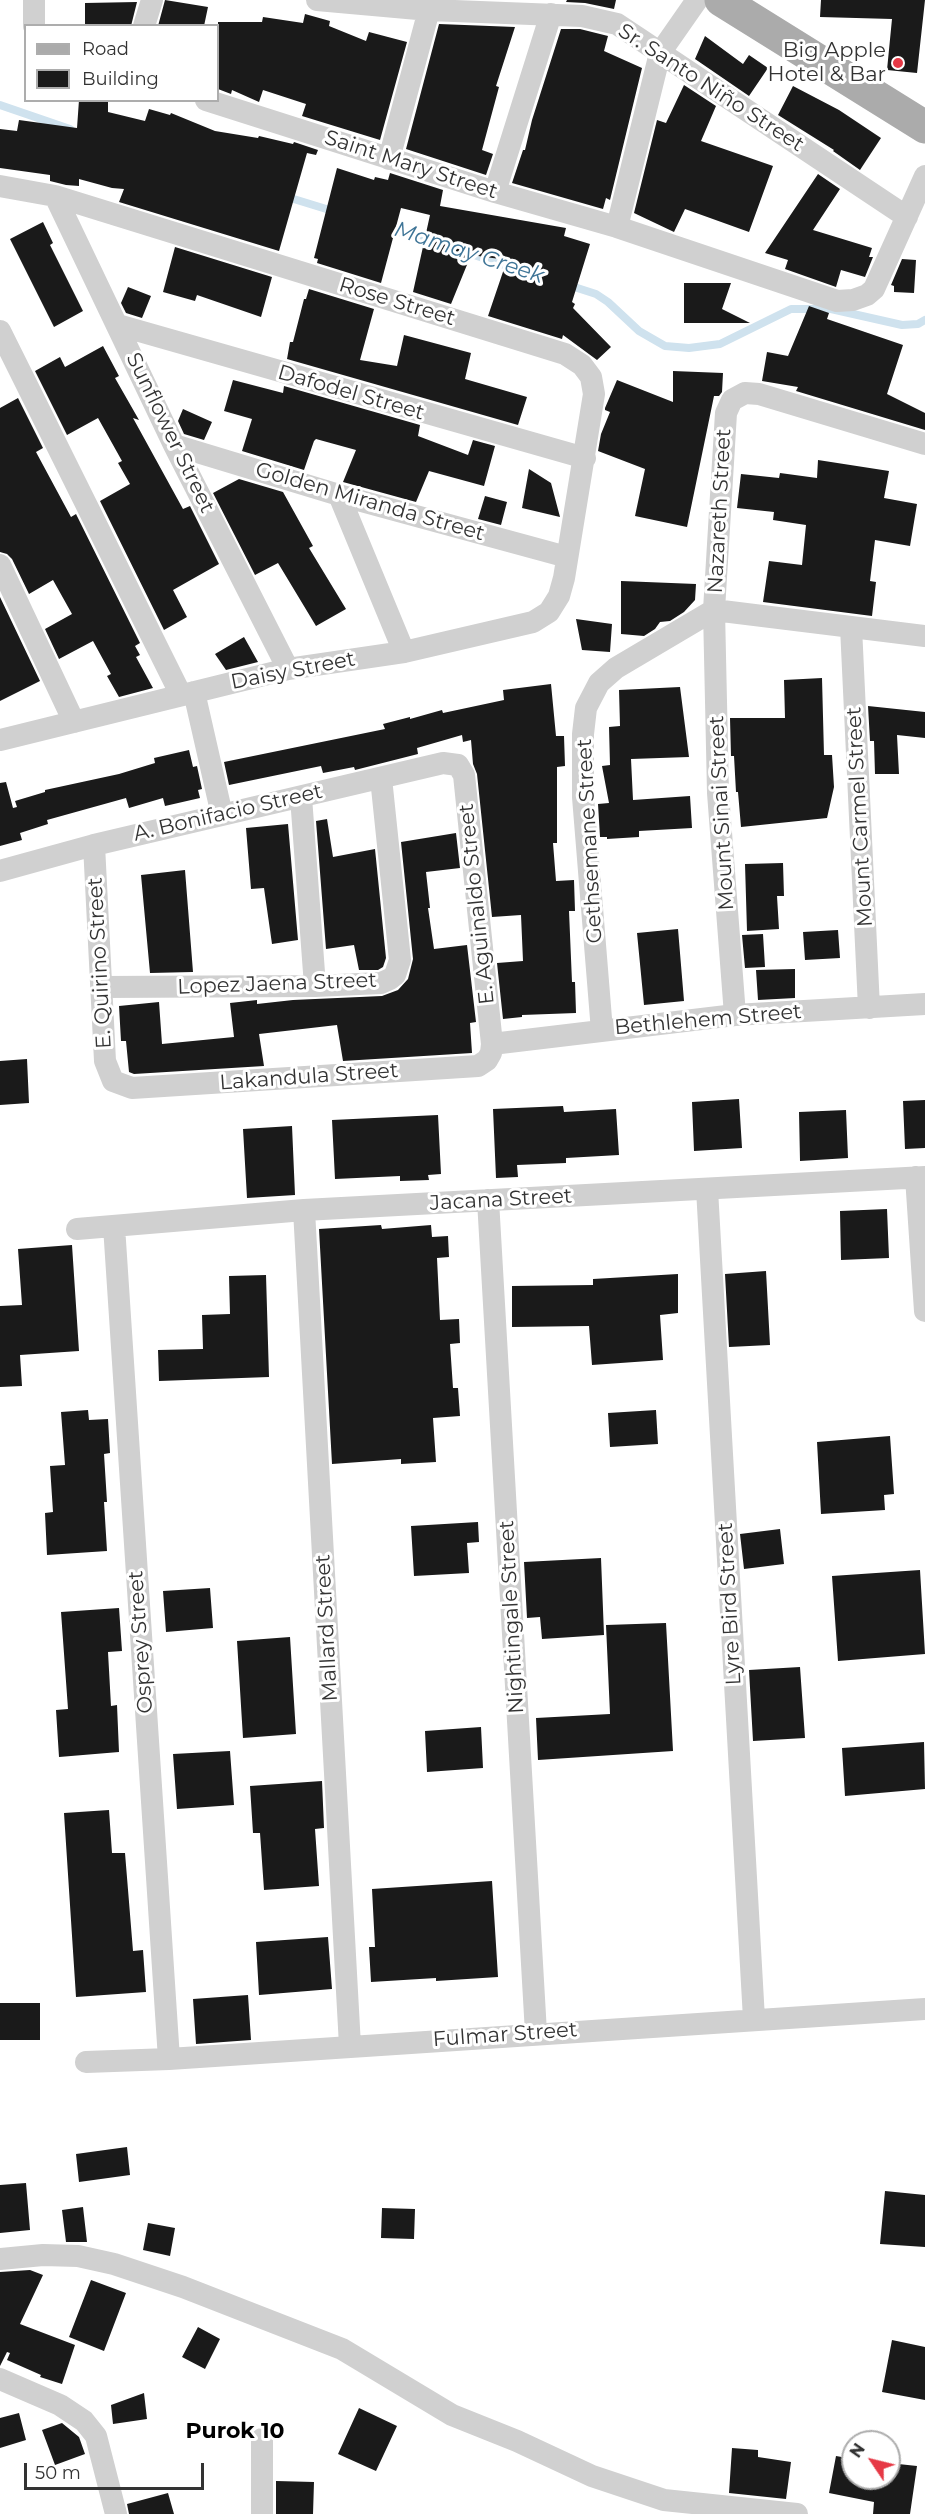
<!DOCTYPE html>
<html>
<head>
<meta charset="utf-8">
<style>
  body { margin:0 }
  #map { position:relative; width:925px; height:2514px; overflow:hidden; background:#fff; font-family:Montserrat,sans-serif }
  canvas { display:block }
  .legend { position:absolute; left:24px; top:24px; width:195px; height:78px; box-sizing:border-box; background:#fff; border:2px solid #adadad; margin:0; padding:8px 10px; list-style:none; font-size:18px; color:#333 }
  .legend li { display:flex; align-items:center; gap:12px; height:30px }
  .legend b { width:30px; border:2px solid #adadad }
  .north { position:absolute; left:841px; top:2430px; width:60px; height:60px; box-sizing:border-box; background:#fff; border:2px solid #adadad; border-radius:50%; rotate:305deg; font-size:16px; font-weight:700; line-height:24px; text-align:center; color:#333 }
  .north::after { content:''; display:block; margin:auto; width:21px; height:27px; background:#e63946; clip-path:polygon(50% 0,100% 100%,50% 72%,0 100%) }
  .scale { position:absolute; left:24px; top:2463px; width:180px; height:27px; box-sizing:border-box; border:3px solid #333; border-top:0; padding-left:8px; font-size:18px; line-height:21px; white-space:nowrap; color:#333; -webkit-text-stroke:4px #fff; paint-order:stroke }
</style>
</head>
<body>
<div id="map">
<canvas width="925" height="2514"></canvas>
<ul class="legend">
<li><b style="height:8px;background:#ababab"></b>Road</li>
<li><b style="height:16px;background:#1a1a1a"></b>Building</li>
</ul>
<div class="north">N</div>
<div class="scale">50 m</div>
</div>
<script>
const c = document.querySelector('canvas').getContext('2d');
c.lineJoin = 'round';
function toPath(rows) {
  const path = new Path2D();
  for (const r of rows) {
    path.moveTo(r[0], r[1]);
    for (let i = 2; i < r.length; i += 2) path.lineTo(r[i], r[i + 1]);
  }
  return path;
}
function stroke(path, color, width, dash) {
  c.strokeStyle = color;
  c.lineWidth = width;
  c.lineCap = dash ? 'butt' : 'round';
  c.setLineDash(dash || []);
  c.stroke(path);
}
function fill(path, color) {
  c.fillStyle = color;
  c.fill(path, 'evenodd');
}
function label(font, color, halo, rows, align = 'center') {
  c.font = font + ' Montserrat,sans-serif';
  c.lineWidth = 6;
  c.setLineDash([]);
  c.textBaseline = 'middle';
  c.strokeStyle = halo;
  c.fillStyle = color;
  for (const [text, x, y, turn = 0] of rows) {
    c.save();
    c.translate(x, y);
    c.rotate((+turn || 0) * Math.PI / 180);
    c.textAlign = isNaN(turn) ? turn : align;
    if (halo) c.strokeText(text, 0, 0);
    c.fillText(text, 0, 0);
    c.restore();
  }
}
stroke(toPath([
  [0,105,70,129],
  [284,196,336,212],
  [387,228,433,243],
  [465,252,513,268],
  [568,285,596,294,608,302,639,331,665,346,689,348,720,344,791,309,831,309,902,325,918,324,925,320]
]), '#cfe2ee', 8);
fill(toPath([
  [165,0,208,7,204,26,158,26],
  [567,0,616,0,614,9,585,3,566,2],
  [821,0,925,0,917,73,887,70,892,19,820,17],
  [137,2,131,26,85,26,85,3],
  [305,14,330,21,329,26,366,41,369,32,407,42,380,140,302,116,306,104,263,90,259,102,232,90,231,94,218,89,218,22,262,22,263,17,303,23],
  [439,24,515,27,496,86,499,87,482,150,493,154,486,175,406,149],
  [561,29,580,29,608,36,604,51,642,68,610,200,606,198,603,209,512,183,523,150,525,150,532,120],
  [705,36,743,64,749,55,768,68,749,96,695,59],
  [684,85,716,106,701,141,773,166,749,232,685,209,674,232,634,213,657,120,666,123],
  [793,86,839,110,881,138,860,170,833,151,834,150,778,115],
  [79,100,108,100,108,112,145,121,149,109,170,115,171,113,215,131,258,138,259,136,293,144,294,142,318,150,316,155,307,153,279,251,119,202,124,189,112,188,79,179,79,186,66,185,50,181,50,175,0,168,0,129,17,131,19,120,77,128],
  [337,168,374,180,375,177,388,180,390,173,443,190,440,206,566,228,564,236,590,244,572,302,575,304,573,308,611,347,597,360,563,335,562,339,488,316,507,260,471,255,451,304,413,292,430,215,401,208,381,283,317,263,318,259,314,258],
  [818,174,840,189,813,230,872,248,869,257,873,257,865,277,841,270,836,287,785,269,788,260,765,253],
  [43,222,53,243,50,245,83,311,54,327,10,239],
  [175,247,272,277,261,317,197,295,195,301,163,292],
  [902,259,916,260,914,293,894,292,894,286,891,285],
  [684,283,731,283,722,309,750,323,684,323],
  [128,287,151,296,142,318,126,313,121,303],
  [309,289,374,309,360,360,397,366,404,335,471,353,465,379,527,397,518,425,287,359,290,342,293,342,304,299,306,299],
  [809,306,829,313,827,319,903,345,887,394,925,413,925,430,796,391,798,387,762,381,767,352,788,356],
  [103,346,119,376,115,378,139,420,133,418,183,509,190,506,219,564,173,590,187,617,164,630,100,501,130,484,118,463,122,461,98,418,67,435,35,371,60,357,65,367],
  [673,371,723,373,722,392,719,396,714,396,687,527,635,516,645,469,598,451,601,434,610,412,605,410,605,408,617,380,673,402],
  [233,380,283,393,284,386,420,425,418,436,468,455,473,440,495,446,484,486,429,471,416,502,343,482,356,450,316,439,314,441,304,470,242,451,252,419,224,411],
  [18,398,43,448,36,452,71,517,76,514,140,643,135,646,140,655,136,657,153,688,119,697,107,676,111,674,93,641,59,659,45,629,72,614,53,580,29,594,12,559,7,554,0,552,0,408],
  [183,409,212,422,204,440,184,434,178,421],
  [818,460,889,471,884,498,917,504,910,546,875,540,870,581,876,582,872,616,763,602,769,561,802,565,806,525,773,520,774,512,737,508,741,474,779,478,780,473,817,478],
  [529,469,551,483,560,517,522,508],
  [239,479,283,492,313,546,309,548,346,609,316,626,278,563,255,575,213,493],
  [485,496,507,502,501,525,478,519],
  [621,581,696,584,695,600,684,612,670,621,660,622,655,629,644,636,621,634],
  [0,597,40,681,0,701],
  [576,619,612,624,610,652,582,650],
  [244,637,258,662,226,670,215,654],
  [822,678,824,755,832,755,834,787,827,818,741,827,738,792,736,792,734,756,731,756,730,718,785,718,784,680],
  [551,684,556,736,564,736,565,766,557,767,557,843,553,843,556,881,574,880,575,911,569,911,572,982,575,982,576,1013,522,1015,522,1017,503,1019,497,963,523,961,521,915,492,917,477,774,473,764,471,740,463,742,462,735,417,748,418,754,355,770,354,767,323,773,321,766,229,785,224,762,385,729,383,724,410,717,410,719,442,710,443,713,504,700,503,690],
  [680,687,689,757,631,759,633,800,690,796,692,828,639,831,639,837,607,839,607,837,600,837,598,804,609,803,602,766,610,765,609,727,620,726,619,690],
  [868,706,925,712,925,738,897,735,899,774,875,774,874,741,870,741],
  [189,750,193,767,197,766,202,789,198,790,200,798,165,806,163,798,129,808,126,798,47,820,48,824,20,833,22,840,0,846,0,783,6,782,13,808,17,807,15,801,45,792,45,790,119,774,155,763,154,758],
  [327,819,333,857,375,849,386,958,383,967,378,970,359,970,354,945,326,949,316,821],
  [288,824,298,940,272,944,264,888,251,889,246,828],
  [456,833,460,868,426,872,430,908,428,908,434,949,467,945,476,1022,470,1023,472,1053,343,1061,337,1025,259,1034,264,1066,134,1074,129,1072,126,1041,121,1041,119,1006,159,1002,162,1044,234,1037,230,1003,257,1000,257,1004,293,1000,382,996,398,990,408,979,413,959,401,842],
  [783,863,784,896,777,896,779,929,747,931,745,864],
  [185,870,193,972,150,973,141,875],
  [678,929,684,1001,644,1005,637,933],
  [838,930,840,958,805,960,803,932],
  [763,934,765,967,745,968,742,935],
  [795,969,795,998,758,1000,756,970],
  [27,1059,29,1103,0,1105,0,1061],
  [739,1099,742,1148,694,1151,692,1102],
  [925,1100,925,1148,905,1149,903,1101],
  [563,1106,564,1112,616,1109,619,1155,566,1158,566,1163,517,1165,518,1177,496,1178,493,1109],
  [846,1110,848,1158,800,1161,799,1112],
  [438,1115,441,1174,428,1175,429,1180,400,1181,400,1176,335,1179,332,1120],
  [292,1126,295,1195,247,1198,243,1129],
  [887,1209,889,1258,841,1260,840,1211],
  [381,1225,382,1229,431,1225,432,1237,448,1236,449,1257,437,1258,440,1320,459,1319,460,1343,450,1344,453,1388,458,1388,460,1416,433,1418,436,1462,401,1464,401,1459,332,1464,319,1229],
  [72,1245,79,1351,20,1355,22,1386,0,1387,0,1306,22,1305,18,1249],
  [766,1271,770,1345,729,1347,725,1274],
  [678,1274,678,1313,660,1315,663,1360,592,1365,589,1326,512,1327,512,1286,593,1285,593,1279],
  [266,1275,269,1377,159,1381,158,1350,203,1349,202,1315,230,1314,229,1276],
  [88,1410,89,1420,108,1419,110,1453,104,1454,107,1502,104,1502,107,1551,47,1555,45,1513,53,1512,50,1466,65,1465,61,1412],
  [656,1410,658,1444,610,1447,608,1413],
  [890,1436,894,1494,884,1495,885,1510,821,1514,817,1442],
  [478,1522,479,1542,467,1543,469,1573,414,1576,411,1526],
  [780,1529,784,1564,744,1569,740,1534],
  [601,1558,604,1635,542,1639,540,1617,527,1618,524,1562],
  [920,1570,925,1654,838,1661,832,1576],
  [210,1588,213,1628,166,1632,163,1591],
  [119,1608,122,1651,108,1652,111,1706,117,1705,119,1752,59,1757,56,1710,68,1709,61,1612],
  [666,1623,673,1751,538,1760,536,1718,610,1714,606,1625],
  [290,1637,296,1734,243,1738,237,1641],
  [800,1667,805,1738,753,1741,749,1670],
  [481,1727,483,1768,427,1772,425,1731],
  [924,1742,925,1789,845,1796,842,1748],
  [230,1751,234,1805,177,1809,173,1754],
  [322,1781,324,1828,315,1829,319,1886,264,1890,260,1833,253,1833,250,1786],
  [109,1810,112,1853,125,1853,133,1951,143,1950,146,1992,76,1997,64,1813],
  [492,1881,498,1977,436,1981,436,1978,371,1982,369,1947,375,1947,372,1889],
  [328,1937,332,1989,259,1995,256,1942],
  [248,1995,251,2040,196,2044,193,1999],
  [0,2003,40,2003,40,2040,0,2040],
  [127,2147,130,2175,79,2182,76,2154],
  [26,2183,30,2230,0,2233,0,2185],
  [885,2191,925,2195,925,2247,880,2244],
  [83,2207,87,2242,66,2242,62,2210],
  [382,2208,415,2209,414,2239,381,2238],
  [148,2223,175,2228,170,2256,143,2250],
  [30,2270,43,2275,20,2324,75,2345,62,2384,40,2377,41,2375,7,2360,10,2353,7,2352,0,2366,0,2272],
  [91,2280,126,2293,104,2351,69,2337],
  [198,2327,220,2339,205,2369,182,2357],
  [892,2340,925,2347,925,2400,882,2392],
  [144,2393,147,2419,113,2424,111,2405],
  [359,2408,397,2426,376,2471,338,2454],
  [19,2413,26,2440,0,2448,0,2418],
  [62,2423,79,2437,85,2454,55,2465,42,2430],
  [732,2448,758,2450,758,2457,791,2462,786,2499,729,2493],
  [836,2456,853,2459,853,2478,889,2478,889,2463,917,2466,910,2514,873,2514,874,2502,829,2493],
  [276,2481,314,2482,313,2514,276,2514],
  [168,2493,174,2514,129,2514,127,2504]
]), '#1a1a1a');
stroke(toPath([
  [317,0,429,10,582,16,617,24,907,217],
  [34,26,34,0],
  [144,26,152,0],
  [206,100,495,192,617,227,837,301,853,300,867,295,874,289,925,176],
  [389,159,429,10],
  [0,186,55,196,565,354,582,365,591,377,594,394,564,578,559,596,549,612,533,622,404,652,288,669,0,740],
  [495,192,551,14],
  [55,196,174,445,288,669],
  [617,227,660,53,697,0],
  [118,325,585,458],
  [0,331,181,695],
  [174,445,339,495,567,557],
  [339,495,404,652],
  [0,565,74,722],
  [714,610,925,636],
  [851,627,869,1008],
  [194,692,222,815],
  [301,797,315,986],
  [0,871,94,845,443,763,458,765,464,775,492,1044,491,1053,487,1060,478,1066,132,1088,113,1081,105,1061,94,845],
  [102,987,315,986,381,983,390,979,395,975,400,960,381,778],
  [735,1015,718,793,714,610,726,413,732,400,745,393,759,394,925,444],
  [602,1031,583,797,583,734,586,708,599,683,616,668,714,610],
  [492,1044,735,1015,925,1004],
  [916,1177,925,1311],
  [707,1189,754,2019],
  [488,1200,536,2033],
  [304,1210,350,2046],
  [114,1226,169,2059],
  [77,1229,304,1210,925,1177],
  [86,2062,169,2059,925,2009],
  [0,2259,43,2255,78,2256,114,2264,183,2287,342,2349,452,2415,517,2441,592,2476,664,2500,797,2514],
  [0,2379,60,2405,84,2421,96,2436,116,2514],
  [262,2514,262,2439]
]), '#d0d0d0', 22);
stroke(toPath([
  [721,0,925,127]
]), '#ababab', 33);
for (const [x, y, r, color] of [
  [898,63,6,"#e63946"]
]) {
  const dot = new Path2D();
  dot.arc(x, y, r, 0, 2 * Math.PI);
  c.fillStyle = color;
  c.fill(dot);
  stroke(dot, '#fff', 2);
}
label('21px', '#333', '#fff', [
  ["Big Apple",886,51],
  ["Hotel & Bar",886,75]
], 'right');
label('21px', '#333', '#fff', [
  ["Sr. Santo Niño Street",711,88,33],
  ["Saint Mary Street",411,165,18],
  ["Rose Street",397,302,17],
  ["Dafodel Street",351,393,16],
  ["Sunflower Street",170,433,64],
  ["Golden Miranda Street",370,502,16],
  ["Nazareth Street",720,511,-87],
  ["Daisy Street",293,671,-11],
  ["A. Bonifacio Street",228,813,-13],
  ["Mount Sinai Street",722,813,-93],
  ["Mount Carmel Street",860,817,-93],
  ["Gethsemane Street",590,841,-93],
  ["E. Aguinaldo Street",477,904,-96],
  ["E. Quirino Street",100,963,-93],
  ["Lopez Jaena Street",277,984,-2],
  ["Bethlehem Street",708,1020,-5],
  ["Lakandula Street",309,1077,-4],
  ["Jacana Street",501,1200,-3],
  ["Lyre Bird Street",730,1604,-93],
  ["Nightingale Street",512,1617,-93],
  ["Mallard Street",327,1628,-93],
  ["Osprey Street",141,1642,-94],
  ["Fulmar Street",505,2035,-4]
]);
label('italic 22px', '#3f7597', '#fff', [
  ["Mamay Creek",469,253,18]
]);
label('bold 22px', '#000', '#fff', [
  ["Purok 10",235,2432]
]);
</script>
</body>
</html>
